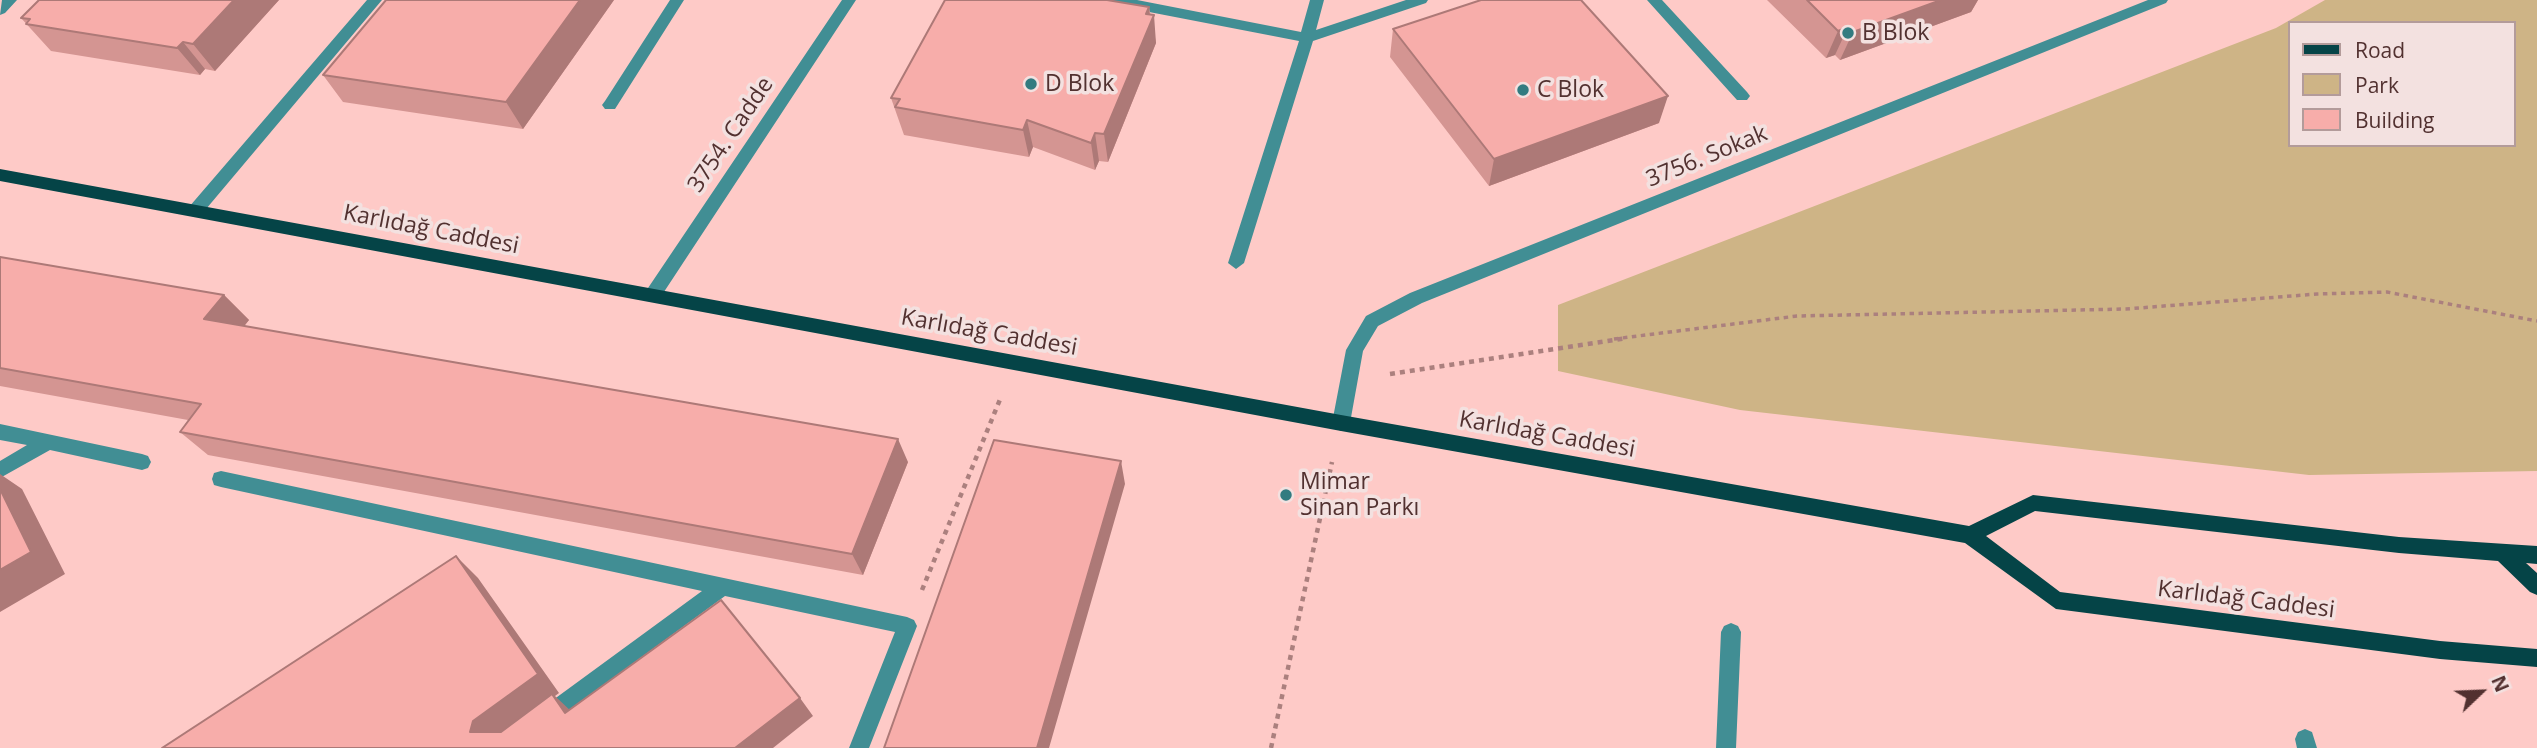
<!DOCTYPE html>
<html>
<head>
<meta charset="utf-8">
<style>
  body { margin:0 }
  #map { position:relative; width:2537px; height:748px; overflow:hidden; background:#fecac7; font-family:"Open Sans",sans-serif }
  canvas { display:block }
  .legend { position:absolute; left:2288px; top:21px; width:228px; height:126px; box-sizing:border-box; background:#f3e1e0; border:2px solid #b39b9a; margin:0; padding:9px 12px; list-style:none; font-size:21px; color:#523130 }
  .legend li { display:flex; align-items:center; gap:14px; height:35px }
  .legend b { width:35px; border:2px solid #b39b9a }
  .north { position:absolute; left:2446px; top:657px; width:70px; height:70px; -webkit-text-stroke:5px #f3e1e0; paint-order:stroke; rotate:67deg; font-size:19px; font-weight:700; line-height:28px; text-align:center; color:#523130 }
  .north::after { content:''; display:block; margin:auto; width:24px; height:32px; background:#523130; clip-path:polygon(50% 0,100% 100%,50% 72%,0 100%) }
</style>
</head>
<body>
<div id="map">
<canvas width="2537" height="748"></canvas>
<ul class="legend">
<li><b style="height:9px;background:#054447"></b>Road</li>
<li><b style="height:19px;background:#ceb486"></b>Park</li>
<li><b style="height:19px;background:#f7adaa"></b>Building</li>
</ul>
<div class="north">N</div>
</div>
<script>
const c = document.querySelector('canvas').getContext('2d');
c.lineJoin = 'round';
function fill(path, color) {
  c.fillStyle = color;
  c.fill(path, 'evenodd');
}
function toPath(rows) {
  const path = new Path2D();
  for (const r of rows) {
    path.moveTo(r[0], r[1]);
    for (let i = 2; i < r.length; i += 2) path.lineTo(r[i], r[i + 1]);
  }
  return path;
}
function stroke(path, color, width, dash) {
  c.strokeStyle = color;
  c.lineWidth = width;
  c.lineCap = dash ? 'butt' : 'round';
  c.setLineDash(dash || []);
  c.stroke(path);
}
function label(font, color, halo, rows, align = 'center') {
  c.font = font + ' "Open Sans",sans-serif';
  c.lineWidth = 7;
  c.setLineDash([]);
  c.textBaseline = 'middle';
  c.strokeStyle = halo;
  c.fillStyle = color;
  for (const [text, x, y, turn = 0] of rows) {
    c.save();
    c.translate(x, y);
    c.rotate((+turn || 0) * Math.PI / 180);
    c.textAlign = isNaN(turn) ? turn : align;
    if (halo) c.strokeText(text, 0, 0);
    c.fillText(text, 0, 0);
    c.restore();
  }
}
fill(toPath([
  [2325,0,2537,0,2537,471,2309,475,1740,410,1558,371,1558,305,2276,28],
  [2290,23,2514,23,2514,145,2290,145]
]), '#ceb486');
stroke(toPath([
  [1614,339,1797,316,2126,309,2317,294,2387,292,2537,321]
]), '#ab807e', 3.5, [4.5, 4.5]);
stroke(toPath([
  [1390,374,1627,338],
  [922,590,1001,397],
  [1271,748,1332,462]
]), '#ab807e', 4.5, [5, 5]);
fill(toPath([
  [2,0,17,0,5,13,0,15,2,0],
  [367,0,382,0,201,215,189,215,187,211,189,207,367,0],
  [670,0,684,0,615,109,605,109,602,105,605,101,670,0],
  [842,0,856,0,658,301,646,301,644,296,646,291,842,0],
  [1106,0,1137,0,1301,32,1310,0,1324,0,1316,30,1406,0,1428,0,1426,3,1313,41,1244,263,1236,269,1228,263,1299,41,1113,5,1106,0],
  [1647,0,1662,0,1747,92,1750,96,1747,100,1737,100,1647,0],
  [2148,0,2168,0,2166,3,1422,303,1378,326,1363,351,1350,423,1347,428,1341,431,1335,428,1332,423,1346,350,1366,316,1410,293,2148,0],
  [0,424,142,454,148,456,151,462,148,468,142,470,50,450,0,478,0,461,27,445,0,440,0,424],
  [221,471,907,617,914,620,917,626,869,748,849,748,895,632,725,596,545,728,538,725,535,718,538,711,702,591,221,487,214,485,212,479,214,473,221,471],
  [1731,623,1738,626,1741,632,1736,748,1716,748,1721,632,1724,626,1731,623],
  [2305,729,2312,732,2317,748,2297,748,2295,739,2298,732,2305,729]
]), '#418e94');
fill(toPath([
  [0,169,1341,415,1969,526,2033,495,2399,537,2537,546,2537,564,2526,563,2537,573,2537,595,2530,592,2498,561,2399,553,2035,511,1986,536,2060,592,2440,641,2537,649,2537,667,2440,659,2056,609,1965,543,1341,431,0,181,0,169]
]), '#054447');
fill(toPath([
  [279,0,215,71,205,69,200,75,51,51,21,18],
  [614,0,523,129,343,102,323,75],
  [1767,0,1978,0,1971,12,1840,60,1835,55,1826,58],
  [1149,7,1156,43,1108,162,1099,161,1095,170,1033,147,1029,157,904,135,891,98],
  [1393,29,1659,123,1489,186,1390,57],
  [0,257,224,295,249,320,244,326,908,462,863,575,208,455,180,432,188,420,0,386]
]), '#d49592');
fill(toPath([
  [234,0,279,0,215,71,193,44],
  [580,0,614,0,523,129,506,102],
  [1941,0,1978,0,1971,12,1840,60,1853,32],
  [1149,7,1150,23,1154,15,1156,43,1108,162,1104,134],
  [1848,27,1835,55,1826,58,1838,31],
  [183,42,205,69,200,75,177,48],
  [1668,96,1659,123,1489,186,1494,159],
  [1027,120,1033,147,1029,157,1023,130],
  [1095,133,1099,161,1095,170,1091,143],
  [224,295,249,320,230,344,204,319],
  [898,439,908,462,863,575,852,554],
  [1121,461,1125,484,1049,748,1037,748],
  [0,474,22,489,65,574,0,612],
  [456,556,478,578,559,693,555,696,573,713,496,739,470,732,473,721],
  [800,698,813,716,773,748,735,748]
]), '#ad7977');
const building = toPath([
  [39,0,234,0,193,44,183,42,177,48,26,24,30,19,21,18,39,0],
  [386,0,580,0,506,102,323,75,386,0],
  [945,0,1107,0,1149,7,1146,14,1154,15,1104,134,1095,133,1091,143,1027,120,1023,130,895,107,900,99,891,98,945,0],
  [1481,0,1581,0,1668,96,1494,159,1393,29,1481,0],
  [1807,0,1941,0,1853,32,1848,27,1838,31,1807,0],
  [0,257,224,295,204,319,898,439,852,554,180,432,201,404,0,368,0,257],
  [994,440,1121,461,1037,748,884,748,994,440],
  [0,489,31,552,0,570,0,489],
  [456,556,538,674,473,721,470,732,501,732,552,694,565,713,721,600,800,698,735,748,162,748,456,556]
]);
fill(building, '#f7adaa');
stroke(building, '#ad7977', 2);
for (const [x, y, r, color] of [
  [1848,33,7,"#327b80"],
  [1031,84,7,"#327b80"],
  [1523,90,7,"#327b80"],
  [1286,495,7,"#327b80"]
]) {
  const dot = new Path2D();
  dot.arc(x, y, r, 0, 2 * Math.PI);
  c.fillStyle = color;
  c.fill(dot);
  stroke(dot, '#f3e1e0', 2.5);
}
label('23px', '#523130', '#f3e1e0', [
  ["B Blok",1862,33],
  ["D Blok",1045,84],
  ["C Blok",1537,90],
  ["Mimar",1300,482],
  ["Sinan Parkı",1300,508]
], 'left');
label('23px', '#523130', '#f3e1e0', [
  ["3754. Cadde",731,135,-56],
  ["3756. Sokak",1707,157,-22],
  ["Karlıdağ Caddesi",431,230,11],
  ["Karlıdağ Caddesi",989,333,10],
  ["Karlıdağ Caddesi",1547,435,10],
  ["Karlıdağ Caddesi",2246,600,7]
]);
</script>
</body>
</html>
